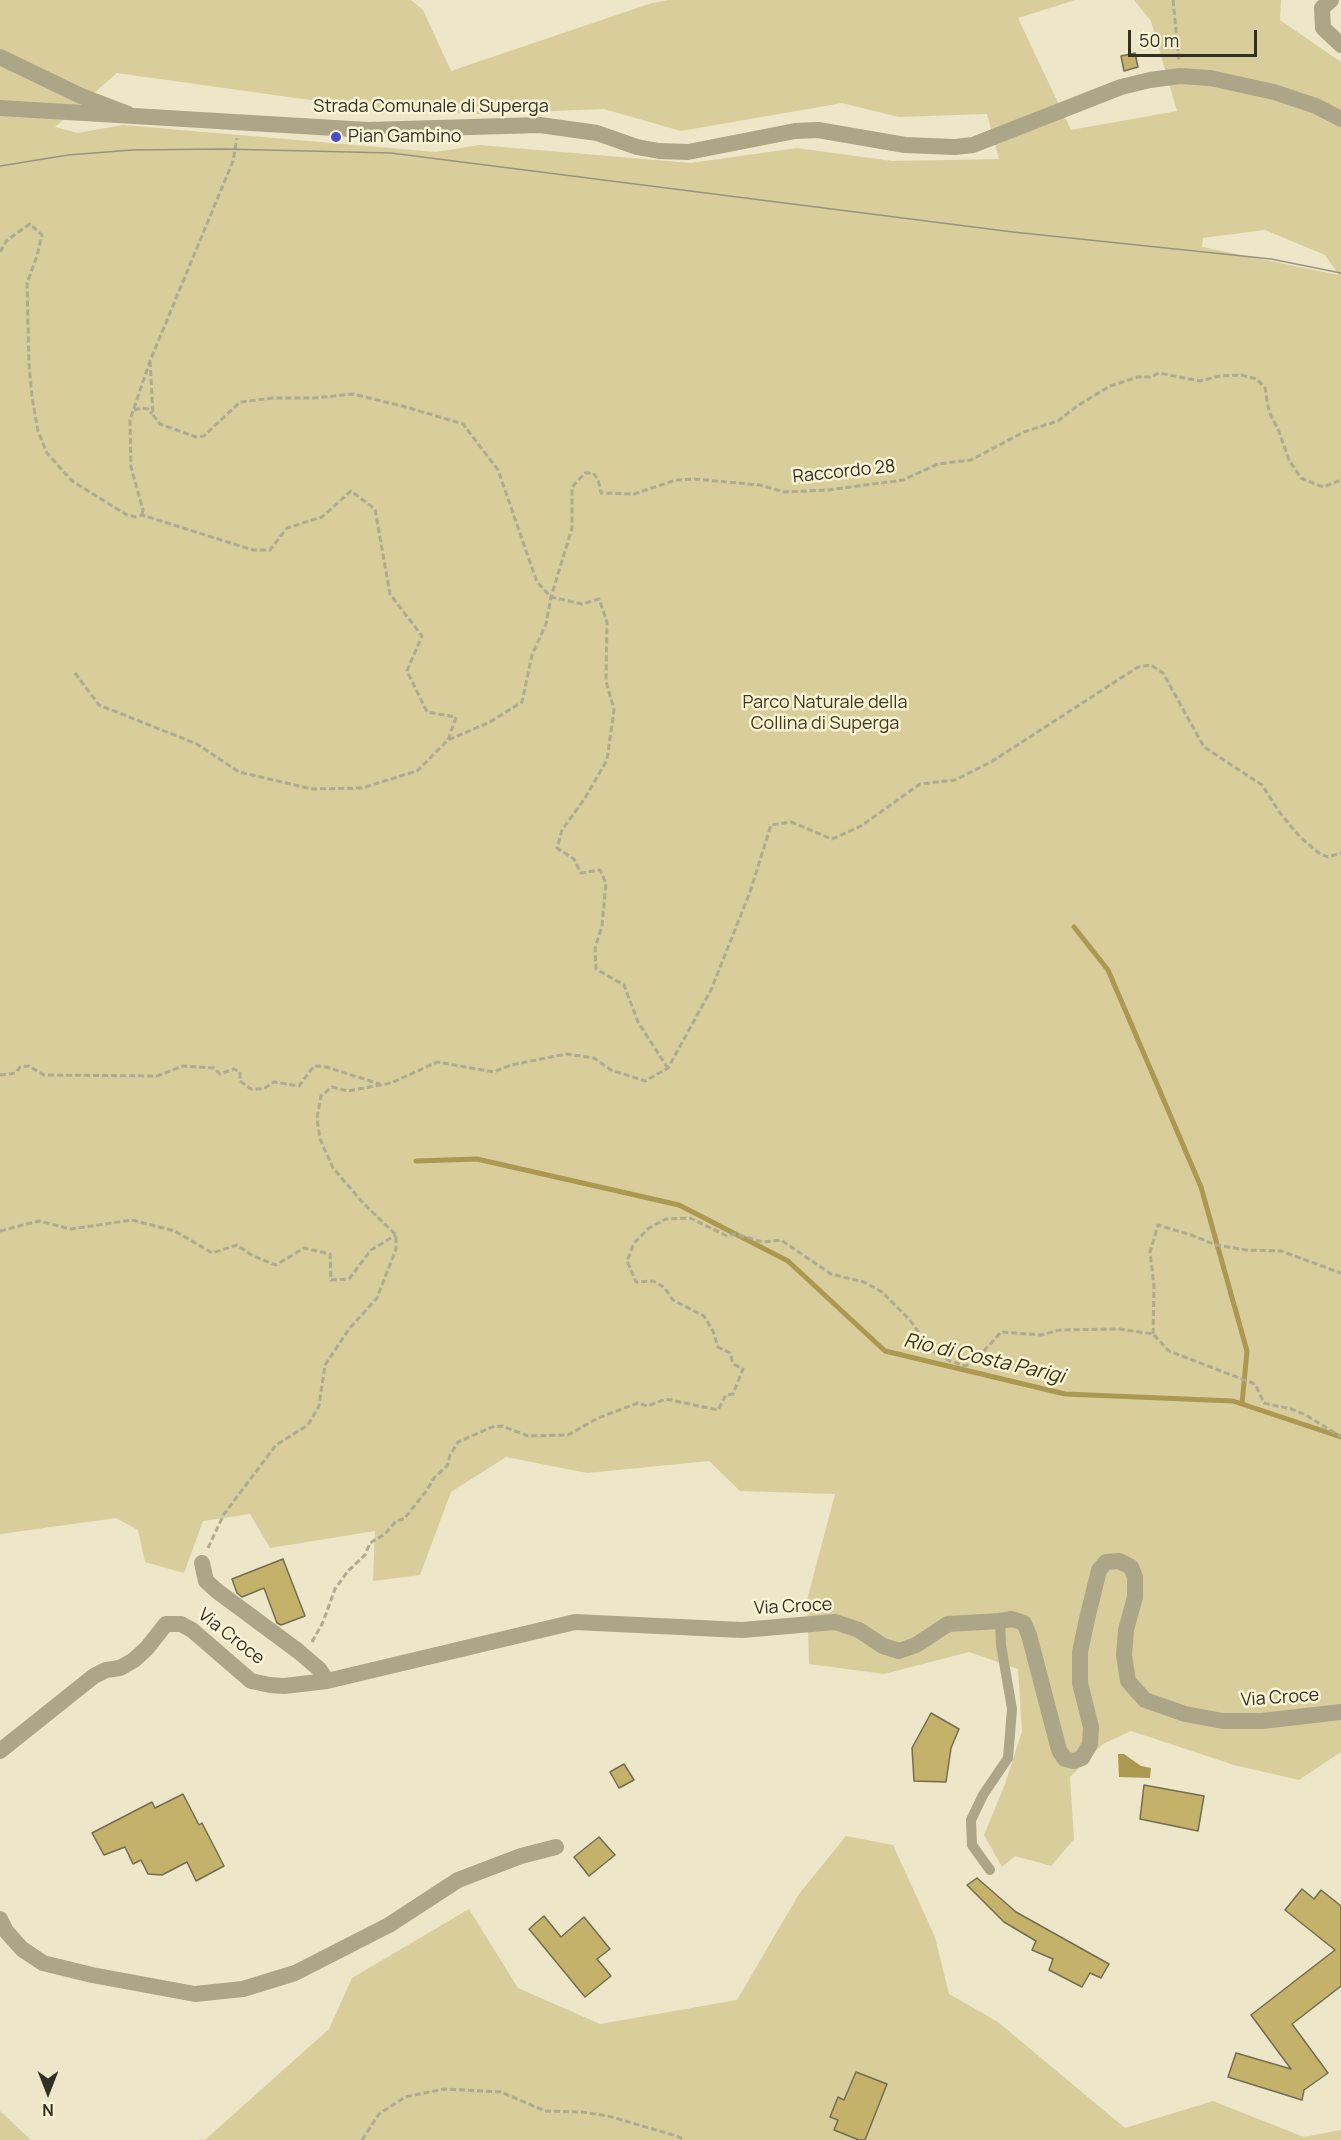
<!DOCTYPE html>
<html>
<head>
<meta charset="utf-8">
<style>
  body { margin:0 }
  #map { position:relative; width:1341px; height:2140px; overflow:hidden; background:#ede6c8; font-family:Manrope,sans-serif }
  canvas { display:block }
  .north { position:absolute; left:18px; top:2062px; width:60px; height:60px; -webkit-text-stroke:4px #faf3d5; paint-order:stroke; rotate:180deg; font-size:16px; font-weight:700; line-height:24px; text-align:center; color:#322f23 }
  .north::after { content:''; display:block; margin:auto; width:21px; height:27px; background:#322f23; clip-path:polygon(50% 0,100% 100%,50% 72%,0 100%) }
  .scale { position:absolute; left:1128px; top:30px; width:129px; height:27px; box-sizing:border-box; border:3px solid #322f23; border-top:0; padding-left:8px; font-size:18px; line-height:21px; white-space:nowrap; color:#322f23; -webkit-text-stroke:4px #faf3d5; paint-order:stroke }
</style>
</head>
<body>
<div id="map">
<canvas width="1341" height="2140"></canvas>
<div class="north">N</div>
<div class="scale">50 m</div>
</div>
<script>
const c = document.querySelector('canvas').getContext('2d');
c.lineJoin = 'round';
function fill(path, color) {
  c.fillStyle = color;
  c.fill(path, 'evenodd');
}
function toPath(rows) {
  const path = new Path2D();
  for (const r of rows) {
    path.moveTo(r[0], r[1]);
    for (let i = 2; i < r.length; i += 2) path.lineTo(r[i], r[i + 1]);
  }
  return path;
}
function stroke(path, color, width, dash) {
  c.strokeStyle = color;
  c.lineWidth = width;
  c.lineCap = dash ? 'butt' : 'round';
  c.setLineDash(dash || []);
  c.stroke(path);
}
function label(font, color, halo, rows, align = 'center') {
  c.font = font + ' Manrope,sans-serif';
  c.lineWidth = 5;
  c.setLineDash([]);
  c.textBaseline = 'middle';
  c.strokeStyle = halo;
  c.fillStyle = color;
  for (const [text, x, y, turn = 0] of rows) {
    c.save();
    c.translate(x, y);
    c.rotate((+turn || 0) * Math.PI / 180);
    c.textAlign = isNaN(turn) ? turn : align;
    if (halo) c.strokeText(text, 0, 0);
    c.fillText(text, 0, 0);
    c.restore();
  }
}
fill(toPath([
  [0,0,411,0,423,10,451,71,652,3,669,0,1075,0,1018,18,1071,130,1177,111,1151,21,1134,0,1281,0,1280,20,1341,62,1341,1752,1299,1780,1234,1765,1131,1731,1103,1744,1070,1777,1074,1839,1051,1866,1015,1856,1002,1867,984,1835,1005,1784,1022,1731,1018,1669,969,1652,884,1674,809,1664,807,1600,835,1494,740,1491,709,1461,587,1473,506,1457,451,1492,420,1575,373,1581,375,1531,270,1548,250,1514,203,1521,184,1573,145,1562,138,1530,116,1518,0,1534],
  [117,73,353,106,480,114,604,109,681,131,842,103,899,117,987,114,999,159,892,161,797,148,691,163,479,145,436,152,123,125,78,133,55,127],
  [1265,230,1325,255,1339,275,1202,247,1203,238],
  [846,1836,893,1845,935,1937,949,1994,998,2022,1125,2128,1213,2101,1304,2137,1341,2130,1341,2140,199,2140,206,2139,329,2029,352,1978,469,1909,518,1988,600,2024,737,2000,799,1894],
  [0,2111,31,2140,0,2140]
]), '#d9cd9b');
fill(toPath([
  [1118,1754,1124,1754,1141,1766,1151,1768,1150,1778,1119,1777]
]), '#ab9951');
stroke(toPath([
  [1074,927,1108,970,1201,1187,1247,1351,1242,1404],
  [416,1161,477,1159,679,1205,788,1261,885,1351,1065,1394,1233,1401,1341,1437]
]), '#ab9951', 5);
const building = toPath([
  [1135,53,1138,67,1124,71,1121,56,1135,53],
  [283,1559,305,1616,281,1625,277,1623,264,1588,242,1597,237,1593,232,1579,283,1559],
  [931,1713,959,1729,951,1748,946,1782,914,1781,912,1748,931,1713],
  [624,1764,634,1780,619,1788,610,1772,624,1764],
  [1144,1785,1204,1796,1198,1831,1140,1819,1144,1785],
  [183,1794,199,1825,202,1823,224,1866,196,1881,187,1862,162,1875,148,1874,141,1860,133,1864,125,1847,104,1855,92,1833,152,1802,155,1808,183,1794],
  [599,1837,615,1855,589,1876,574,1857,599,1837],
  [977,1878,1016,1912,1109,1964,1101,1978,1090,1973,1082,1987,1049,1970,1053,1959,1032,1950,1036,1941,1004,1922,967,1885,977,1878],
  [1302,1889,1314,1899,1321,1890,1341,1906,1341,1986,1292,2024,1328,2073,1304,2090,1302,2100,1228,2077,1236,2053,1291,2069,1251,2015,1335,1950,1285,1910,1302,1889],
  [544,1916,561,1937,584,1917,610,1949,597,1959,611,1976,585,1997,529,1929,544,1916],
  [856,2072,887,2084,865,2140,859,2140,834,2130,838,2120,830,2117,838,2097,844,2100,856,2072]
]);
fill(building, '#c4b26a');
stroke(building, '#736d52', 1.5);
stroke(toPath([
  [1173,0,1179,61],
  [0,252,7,240,30,224,42,235,37,256,27,283,29,364,32,397,38,431,47,453,72,481,127,515,136,517,142,515,253,550,270,550,287,528,322,517,351,491,375,509,390,594,422,636,407,671,427,712,456,717,448,740],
  [150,361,153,415,160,424,196,437,204,436,240,402,274,398,315,398,353,394,406,407,463,424,498,470,537,582,551,597,582,604,599,599,607,622,606,681,614,710,607,760,585,798,562,830,557,848,574,859,581,873,600,870,606,883,602,926,595,948,596,969,624,985,638,1022,667,1067],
  [134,410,142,408,148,409,152,414],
  [142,514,143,510,131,467,130,420,150,361,233,161,237,138],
  [75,673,99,705,197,744,239,772,312,789,362,788,417,771,448,740,490,722,522,702,532,655,546,624,551,597,572,528,572,487,585,473,593,473,598,479,601,493,634,494,676,480,694,479,760,485,784,492,828,490,903,480,938,464,971,460,1024,432,1058,421,1077,406,1110,386,1138,377,1150,377,1159,373,1200,381,1220,376,1241,375,1257,379,1265,388,1269,412,1278,429,1289,460,1301,478,1323,487,1341,480],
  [0,1075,16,1073,20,1067,29,1066,44,1075,157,1076,183,1066,214,1068,220,1074,234,1069,240,1072,240,1081,251,1089,263,1089,274,1082,299,1086,314,1066,326,1067,380,1084],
  [0,1231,39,1221,71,1229,132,1220,175,1231,212,1253,237,1245,253,1256,276,1265,304,1248,330,1254,331,1280,349,1279,371,1250,396,1235],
  [1153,1334,1154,1286,1150,1252,1158,1225,1191,1235,1216,1245,1246,1250,1281,1251,1341,1273],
  [208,1548,224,1514,276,1445,308,1425,319,1406,325,1365,349,1329,377,1298,396,1249,396,1235,364,1204,333,1168,320,1139,317,1118,321,1096,332,1087,348,1091,391,1083,437,1062,494,1072,511,1065,566,1054,594,1058,611,1070,645,1081,668,1068,711,990,750,892,771,825,791,822,832,839,861,826,920,784,955,780,991,762,1138,667,1151,665,1163,673,1204,747,1262,785,1280,813,1300,837,1319,853,1328,857,1341,853],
  [312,1642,323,1622,335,1589,348,1571,365,1555,370,1543,385,1534,396,1521,404,1519,427,1490,434,1478,447,1466,450,1455,458,1442,492,1427,502,1426,528,1436,568,1435,598,1418,638,1403,647,1406,666,1399,718,1410,726,1395,733,1394,743,1369,733,1364,730,1353,718,1347,713,1331,704,1316,673,1300,664,1287,653,1281,636,1282,627,1261,634,1243,649,1228,666,1219,690,1218,727,1236,735,1234,763,1242,781,1240,831,1274,864,1282,882,1292,910,1320,931,1350,950,1361,965,1366,974,1362,1001,1332,1041,1335,1060,1330,1119,1329,1153,1334,1169,1351,1255,1384,1264,1403,1291,1409,1306,1415,1341,1437],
  [362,2140,379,2114,405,2097,444,2089,501,2092,545,2111,582,2112,608,2116,677,2136,684,2140]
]), '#afaa92', 3, [6, 3]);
stroke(toPath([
  [990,1870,972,1845,971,1820,983,1795,1008,1758,1012,1709,1001,1645,1000,1621]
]), '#ada587', 10);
stroke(toPath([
  [1331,0,1322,8,1323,28,1341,45],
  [0,57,81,96,128,114],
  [202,1563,206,1581,217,1591,298,1651,319,1669,327,1681],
  [0,1751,94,1676,106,1670,120,1668,134,1660,147,1648,166,1624,181,1624,192,1630,251,1681,270,1685,284,1686,327,1681,575,1622,742,1630,835,1622,859,1630,883,1646,899,1651,916,1645,948,1624,1000,1621,1012,1619,1024,1623,1029,1635,1059,1750,1065,1759,1074,1761,1082,1758,1090,1744,1091,1727,1080,1683,1080,1652,1087,1619,1099,1570,1106,1562,1119,1561,1131,1567,1135,1577,1135,1597,1126,1630,1124,1655,1128,1681,1145,1700,1185,1714,1223,1721,1262,1721,1341,1712],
  [0,1919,6,1931,22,1949,43,1963,92,1975,195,1994,243,1989,295,1973,389,1925,458,1880,521,1856,556,1847]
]), '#ada587', 16);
stroke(toPath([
  [0,108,368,130,540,125,597,133,637,147,659,151,688,152,795,131,818,130,905,145,955,147,973,145,1121,87,1150,80,1180,76,1210,78,1274,92,1316,106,1341,119]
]), '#ada587', 16);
stroke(toPath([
  [0,166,68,155,132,150,224,149,391,153,1013,232,1271,259,1341,273]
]), '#98937d', 1.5);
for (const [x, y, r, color] of [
  [336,137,6,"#484dc3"]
]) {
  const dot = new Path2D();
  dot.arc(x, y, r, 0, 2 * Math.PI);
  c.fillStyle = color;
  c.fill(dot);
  stroke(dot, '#faf3d5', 2);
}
label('18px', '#322f23', '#faf3d5', [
  ["Strada Comunale di Superga",431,107],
  ["Raccordo 28",844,472,-6],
  ["Via Croce",793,1607,-3],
  ["Via Croce",231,1637,38],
  ["Via Croce",1280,1698,-4]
]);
label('18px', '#322f23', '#faf3d5', [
  ["Pian Gambino",348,137]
], 'left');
label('18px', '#403818', '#faf3d5', [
  ["Parco Naturale della",825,703],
  ["Collina di Superga",825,724]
]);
label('italic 20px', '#3b3312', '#faf3d5', [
  ["Rio di Costa Parigi",984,1359,13]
]);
</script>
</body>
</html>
